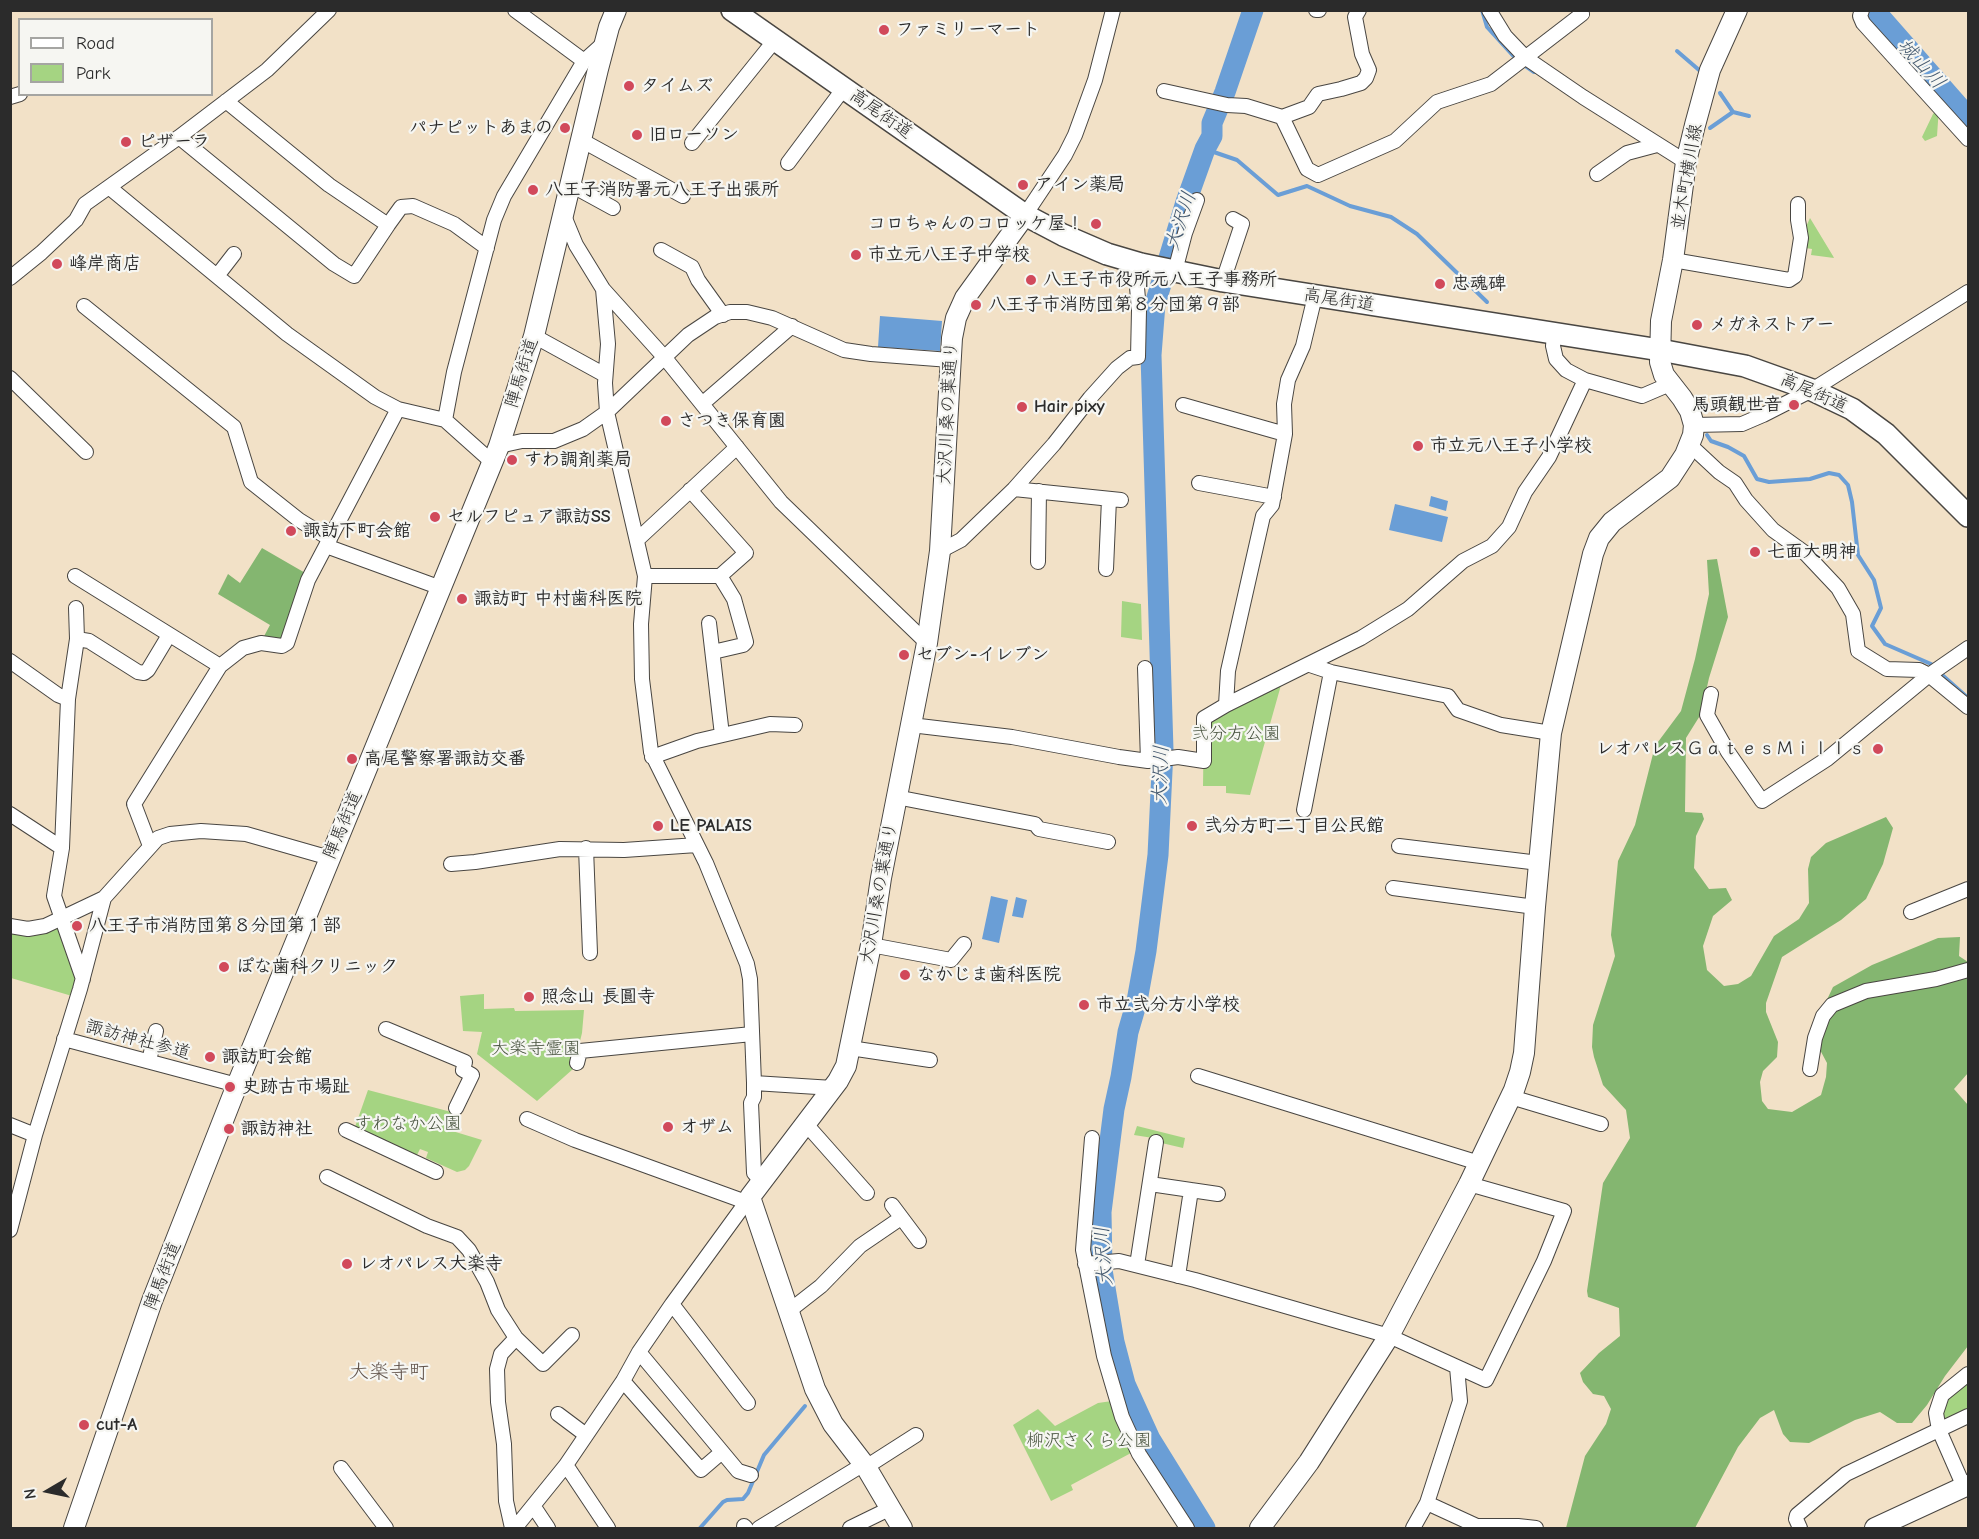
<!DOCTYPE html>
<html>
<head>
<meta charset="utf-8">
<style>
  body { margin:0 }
  #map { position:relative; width:1979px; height:1539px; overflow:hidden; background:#f2e1c7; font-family:"Comic Neue",sans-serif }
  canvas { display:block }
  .frame { position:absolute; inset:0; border:12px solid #2b2b2b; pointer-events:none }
  .legend { position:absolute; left:18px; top:18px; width:195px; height:78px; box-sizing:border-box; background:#f6f6f2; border:2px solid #a5a5a2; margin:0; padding:8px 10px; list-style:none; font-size:18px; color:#2b2b2b }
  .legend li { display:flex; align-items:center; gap:12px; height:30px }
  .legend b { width:30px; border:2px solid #a5a5a2 }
  .north { position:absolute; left:18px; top:1461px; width:60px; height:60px; -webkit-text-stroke:4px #f6f6f2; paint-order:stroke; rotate:261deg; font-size:16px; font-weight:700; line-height:24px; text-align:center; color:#2b2b2b }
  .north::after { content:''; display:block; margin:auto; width:21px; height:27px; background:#2b2b2b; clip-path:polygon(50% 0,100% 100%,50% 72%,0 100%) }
</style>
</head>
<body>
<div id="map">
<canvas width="1979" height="1539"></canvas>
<div class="frame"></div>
<ul class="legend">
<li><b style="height:8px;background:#fff"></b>Road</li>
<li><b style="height:16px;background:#a5d482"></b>Park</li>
</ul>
<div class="north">N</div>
</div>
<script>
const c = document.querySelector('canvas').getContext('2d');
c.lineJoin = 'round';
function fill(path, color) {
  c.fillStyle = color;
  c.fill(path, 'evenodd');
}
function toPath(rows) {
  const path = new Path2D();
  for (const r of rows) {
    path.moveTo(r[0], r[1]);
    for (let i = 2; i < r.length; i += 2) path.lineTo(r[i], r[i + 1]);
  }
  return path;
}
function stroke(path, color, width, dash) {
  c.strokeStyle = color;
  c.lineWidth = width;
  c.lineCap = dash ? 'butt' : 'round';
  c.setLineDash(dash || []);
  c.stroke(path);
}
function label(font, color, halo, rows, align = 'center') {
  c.font = font + ' "Comic Neue","Klee One",sans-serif';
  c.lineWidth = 4.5;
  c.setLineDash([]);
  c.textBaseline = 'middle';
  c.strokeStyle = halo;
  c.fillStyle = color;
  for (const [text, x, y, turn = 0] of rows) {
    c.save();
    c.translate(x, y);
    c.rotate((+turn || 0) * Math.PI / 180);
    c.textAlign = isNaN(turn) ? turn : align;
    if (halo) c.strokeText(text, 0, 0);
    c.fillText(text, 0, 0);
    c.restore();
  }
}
fill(toPath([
  [1939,107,1937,136,1925,141,1922,137,1933,114],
  [1810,218,1833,256,1834,258,1811,255,1812,249,1799,247,1801,238],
  [1122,601,1141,604,1142,640,1121,637],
  [1283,678,1250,795,1226,793,1226,786,1203,786,1204,718],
  [60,927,78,978,72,996,11,978,10,932,31,935],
  [484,994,484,1009,514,1008,515,1011,584,1010,582,1033,573,1069,537,1101,477,1054,482,1032,463,1031,460,996],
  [368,1090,455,1113,449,1130,482,1140,469,1166,465,1170,457,1172,426,1158,428,1152,420,1149,417,1155,355,1127],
  [1137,1126,1185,1138,1183,1148,1153,1141,1153,1138,1134,1135],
  [1968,1374,1968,1416,1939,1430,1942,1395],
  [1112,1401,1131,1453,1071,1485,1073,1490,1051,1501,1013,1425,1038,1409,1055,1426,1098,1403]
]), '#a5d482');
fill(toPath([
  [262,548,307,574,284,640,262,640,270,625,218,594,228,574,240,583],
  [1717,559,1728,617,1709,678,1701,714,1686,738,1685,812,1702,813,1704,819,1696,836,1694,868,1709,889,1726,888,1732,900,1713,916,1703,946,1707,970,1724,986,1738,984,1751,976,1774,936,1799,919,1809,903,1808,869,1811,857,1826,843,1886,817,1893,828,1883,864,1866,899,1841,920,1782,957,1766,1003,1766,1012,1778,1042,1777,1057,1763,1071,1760,1082,1762,1101,1768,1109,1792,1112,1821,1095,1826,1077,1827,1063,1819,1048,1814,1027,1833,987,1872,965,1938,938,1960,937,1959,956,1968,962,1968,1073,1954,1089,1968,1105,1968,1346,1945,1376,1927,1405,1912,1423,1897,1423,1880,1412,1855,1420,1809,1443,1790,1442,1783,1434,1774,1410,1760,1418,1738,1447,1695,1528,1566,1528,1585,1456,1606,1424,1611,1409,1604,1396,1593,1394,1583,1382,1580,1373,1599,1353,1620,1336,1619,1308,1588,1297,1587,1291,1603,1183,1630,1138,1626,1110,1603,1085,1594,1057,1592,1047,1593,1025,1615,956,1611,935,1618,861,1635,825,1655,746,1681,711,1695,659,1709,594,1707,560]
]), '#84b670');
fill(toPath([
  [880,316,942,321,940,351,878,347],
  [1431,496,1448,501,1446,511,1429,506],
  [1395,504,1448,517,1442,542,1389,530],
  [991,896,1008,900,999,943,982,939],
  [1016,897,1027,900,1023,918,1012,916]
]), '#6a9ed6');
stroke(toPath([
  [1482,10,1487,27,1517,60],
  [1677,51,1699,70],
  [1524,65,1534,72],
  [1733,112,1749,116],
  [1710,128,1733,112,1720,93],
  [1205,149,1237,160,1278,195,1307,186,1350,206,1391,217,1417,234,1487,302],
  [1707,435,1711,441,1728,447,1744,456,1757,479,1769,482,1810,479,1829,473,1839,475,1848,485,1852,502,1858,555,1874,580,1881,608,1872,626,1885,644,1931,664,1934,667],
  [1940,673,1968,698],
  [1158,751,1163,750],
  [700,1528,723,1502,727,1500,743,1499,748,1493,764,1455,805,1406]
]), '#6a9ed6', 4);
stroke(toPath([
  [1874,10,1968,117],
  [1205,1528,1150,1439,1125,1384,1114,1342,1102,1270,1101,1212,1114,1109,1121,1077,1128,1032,1137,1001,1146,951,1158,855,1163,750,1151,355,1155,304,1186,202,1205,149,1212,136,1212,123,1225,92,1253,10]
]), '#6a9ed6', 21);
const street = toPath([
  [515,10,584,61],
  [1316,10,1319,10],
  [1359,10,1355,17,1362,54,1369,70,1366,78,1361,83,1341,89,1318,94,1309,107,1282,117,1307,169,1318,175,1395,141,1437,102,1491,84,1582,14,1580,10],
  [1489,10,1505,36,1526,58,1583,97,1686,162],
  [1862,10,1860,16,1863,23,1968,139],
  [1164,91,1227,105,1246,106,1282,117],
  [10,97,20,94],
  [179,137,334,264,354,276,388,225,329,185,226,101],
  [581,140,683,196],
  [692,143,775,40],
  [788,163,844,88],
  [1597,174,1627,153,1657,145],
  [571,185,613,208],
  [110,188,287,334,375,397,398,409,445,420,492,462],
  [1025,215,1065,155,1075,135,1095,80,1113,10],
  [564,216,576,245,603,289,665,358,781,502,927,643],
  [388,225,401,207,413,206,454,224,487,248],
  [661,250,692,267,698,280,723,315],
  [1673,260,1789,280,1795,276,1801,238,1798,220,1798,204],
  [1175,271,1185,233,1197,200],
  [217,276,234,254],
  [10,278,41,253,76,220,85,204,179,137,267,70,329,10],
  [1223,281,1242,224,1233,219],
  [603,289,608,344,605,383,607,412,645,576,641,624,642,679,651,752,706,863,747,964,750,979,754,1083,754,1097,751,1103,754,1173,761,1181],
  [84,306,234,427,251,482,299,520,330,539],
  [1554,334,1553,346,1556,359,1566,370,1585,380,1642,396,1670,384],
  [534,336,605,375],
  [10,378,86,452],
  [702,404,792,326],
  [1183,405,1285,434],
  [445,420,454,372,494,220,504,196,584,61,604,43],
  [1694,425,1742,424,1763,415,1812,390,1968,292],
  [1690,445,1719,472,1735,483,1746,500,1773,530,1805,553,1838,588,1853,614,1858,651,1887,669,1919,670,1929,675,1968,707],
  [499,446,522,441,554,441,583,429,607,412,688,335,715,317,730,312,747,312,772,318,844,350,871,354,950,360],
  [1199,483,1274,497],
  [1014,489,1121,500],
  [637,540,737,447],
  [326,546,441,588],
  [940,551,961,540,1014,489,1054,444,1090,398,1117,368,1130,358,1138,357,1139,310,1136,276,1141,264],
  [1038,562,1039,491],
  [1106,569,1109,499],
  [75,576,220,666],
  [645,576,720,576,746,553,690,490],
  [76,608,77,639,68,699,62,848,54,896,83,979],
  [709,623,722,735],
  [77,639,89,641,138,672,144,673,148,670,169,635],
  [713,652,743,645,746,642,734,599,720,576],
  [10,661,58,695,68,699],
  [1310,665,1331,672,1448,696,1458,710,1501,725,1551,733],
  [1145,668,1148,761],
  [1711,694,1707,715,1728,752,1762,801,1827,759,1929,675,1968,648],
  [1226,705,1228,671,1263,516,1272,505,1285,434,1284,404,1288,380,1303,346,1315,296],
  [911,725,1012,737,1119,757,1148,761,1178,757,1204,761,1204,718,1226,705,1361,638,1408,609,1463,561,1492,546,1509,527,1525,492,1549,457,1585,380],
  [652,757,697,741,770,724,795,725],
  [896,797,1035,824,1039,829,1108,842],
  [1304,810,1331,672],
  [10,814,62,848],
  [150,846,134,804,220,666,243,648,261,643,282,646,287,643,308,580,398,409],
  [1399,846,1539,863],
  [586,848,590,953],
  [451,864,475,862,560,849,624,850,697,845],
  [1393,888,1535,907],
  [1911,912,1968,889],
  [10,926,28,929,45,926,104,898,158,838,170,834,201,831,246,834,330,858],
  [871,945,951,960,964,944],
  [386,1029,465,1062,463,1070,472,1075,456,1108],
  [64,1039,237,1085],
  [850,1048,930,1060],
  [149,1061,156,1031],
  [577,1063,580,1051,752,1034],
  [1810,1069,1815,1038,1823,1016,1832,1005,1866,991,1936,979,1968,970],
  [1198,1076,1479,1163],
  [754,1083,833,1088],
  [1511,1097,1601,1124],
  [527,1119,575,1140,746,1202],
  [805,1123,867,1193],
  [10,1125,35,1135],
  [346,1130,436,1172],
  [1092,1138,1083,1250,1104,1356,1122,1417,1139,1454,1187,1528],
  [327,1177,427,1226,457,1237,469,1250,487,1282,498,1310,516,1338,501,1354,497,1369,498,1402,504,1444,506,1501,512,1528],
  [1150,1184,1218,1194],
  [892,1205,919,1241],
  [10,1230,35,1135,80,989,104,898],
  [1085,1264,1119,1261,1195,1280,1389,1336,1486,1380,1544,1261,1564,1211,1469,1184],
  [1137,1265,1156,1142],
  [1178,1276,1191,1190],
  [672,1304,748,1403],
  [789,1311,821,1286,860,1246,901,1218],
  [516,1338,543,1364,572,1335],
  [639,1352,738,1471,751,1475],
  [623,1381,701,1470,722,1452],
  [558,1414,586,1435],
  [566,1465,608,1528],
  [866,1467,916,1435],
  [341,1468,386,1528],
  [1964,1487,1939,1430,1936,1413,1942,1395,1968,1374],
  [1427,1503,1477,1526,1518,1526,1536,1528],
  [534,1507,548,1528],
  [744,1526,746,1528],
  [515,1528,566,1465,623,1381,639,1352,672,1304,750,1197],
  [759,1528,864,1464],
  [850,1528,891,1508],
  [1413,1528,1427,1503,1460,1401,1457,1367],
  [1800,1528,1796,1519,1797,1515,1846,1474,1968,1416]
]);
const secondary = toPath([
  [74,1528,152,1301,237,1085,499,446,534,336,598,69,609,27,616,10],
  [902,1528,866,1467,833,1424,815,1389,750,1197,838,1081,846,1066,871,945,881,878,927,643,940,551,952,338,956,318,965,298,1025,215],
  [1260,1528,1309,1462,1389,1336,1469,1184,1514,1090,1520,1072,1524,1053,1535,907,1551,733,1593,554,1599,538,1612,522,1670,478,1685,455,1693,435,1694,425,1690,411,1682,398,1664,375,1660,362,1661,321,1673,260,1686,162,1695,125,1710,70,1737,10],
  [1875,1528,1968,1485]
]);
const primary = toPath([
  [732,10,1025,215,1063,235,1107,254,1141,264,1223,281,1660,350,1745,366,1812,390,1852,409,1886,434,1968,516]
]);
stroke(street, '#494642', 16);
stroke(secondary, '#494642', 22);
stroke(primary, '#494642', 24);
stroke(street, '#fff', 14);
stroke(secondary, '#fff', 20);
stroke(primary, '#fff', 21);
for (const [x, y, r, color] of [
  [884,30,6,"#d1495b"],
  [629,86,6,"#d1495b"],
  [565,128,6,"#d1495b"],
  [637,135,6,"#d1495b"],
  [126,142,6,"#d1495b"],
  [1023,185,6,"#d1495b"],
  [533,190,6,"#d1495b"],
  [1096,224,6,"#d1495b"],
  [856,255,6,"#d1495b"],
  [57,264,6,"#d1495b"],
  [1031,280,6,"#d1495b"],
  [1440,284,6,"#d1495b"],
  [976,305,6,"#d1495b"],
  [1697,325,6,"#d1495b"],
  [1794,405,6,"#d1495b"],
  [1022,407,6,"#d1495b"],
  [666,421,6,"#d1495b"],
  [1418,446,6,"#d1495b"],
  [512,460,6,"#d1495b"],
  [435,517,6,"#d1495b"],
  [291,531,6,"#d1495b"],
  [1755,552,6,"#d1495b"],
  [462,599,6,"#d1495b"],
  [904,655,6,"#d1495b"],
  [1878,749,6,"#d1495b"],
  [352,759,6,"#d1495b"],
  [658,826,6,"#d1495b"],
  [1192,826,6,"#d1495b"],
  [77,926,6,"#d1495b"],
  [224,967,6,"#d1495b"],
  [905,975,6,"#d1495b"],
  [529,997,6,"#d1495b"],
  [1084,1005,6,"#d1495b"],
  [210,1057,6,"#d1495b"],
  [230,1087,6,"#d1495b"],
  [668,1127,6,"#d1495b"],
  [229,1129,6,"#d1495b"],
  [347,1264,6,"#d1495b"],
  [84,1425,6,"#d1495b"]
]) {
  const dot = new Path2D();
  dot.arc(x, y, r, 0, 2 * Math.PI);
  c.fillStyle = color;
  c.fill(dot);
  stroke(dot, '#f6f6f2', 2);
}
label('bold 18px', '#2b2b2b', '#f6f6f2', [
  ["ファミリーマート",896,30],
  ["タイムズ",641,86],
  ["パナピットあまの",553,128,"right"],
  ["旧ローソン",649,135],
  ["ピザーラ",138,142],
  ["アイン薬局",1035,185],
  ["八王子消防署元八王子出張所",545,190],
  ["コロちゃんのコロッケ屋！",1084,224,"right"],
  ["市立元八王子中学校",868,255],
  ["峰岸商店",69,264],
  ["八王子市役所元八王子事務所",1043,280],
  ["忠魂碑",1452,284],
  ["八王子市消防団第８分団第９部",988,305],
  ["メガネストアー",1709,325],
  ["馬頭観世音",1782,405,"right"],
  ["Hair pixy",1034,407],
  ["さつき保育園",678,421],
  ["市立元八王子小学校",1430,446],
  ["すわ調剤薬局",524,460],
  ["セルフピュア諏訪SS",447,517],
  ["諏訪下町会館",303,531],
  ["七面大明神",1767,552],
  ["諏訪町 中村歯科医院",474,599],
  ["セブン-イレブン",916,655],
  ["レオパレスＧａｔｅｓＭｉｌｌｓ",1866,749,"right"],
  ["高尾警察署諏訪交番",364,759],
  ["LE PALAIS",670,826],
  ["弐分方町二丁目公民館",1204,826],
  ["八王子市消防団第８分団第１部",89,926],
  ["ぽな歯科クリニック",236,967],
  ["なかじま歯科医院",917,975],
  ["照念山 長圓寺",541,997],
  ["市立弐分方小学校",1096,1005],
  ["諏訪町会館",222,1057],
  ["史跡古市場趾",242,1087],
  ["オザム",680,1127],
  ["諏訪神社",241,1129],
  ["レオパレス大楽寺",359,1264],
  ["cut-A",96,1425]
], 'left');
label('18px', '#2b2b2b', '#f6f6f2', [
  ["高尾街道",881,114,35],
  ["並木町横川線",1687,177,-80],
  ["高尾街道",1339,300,9],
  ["陣馬街道",522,373,-73],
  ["高尾街道",1814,393,24],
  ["大沢川桑の葉通り",948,413,-87],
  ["陣馬街道",343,825,-67],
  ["大沢川桑の葉通り",879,893,-80],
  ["諏訪神社参道",138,1040,15],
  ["陣馬街道",163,1276,-69]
]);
label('18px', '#4a5541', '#f6f6f2', [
  ["弐分方公園",1236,734],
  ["大楽寺霊園",536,1049],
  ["すわなか公園",408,1124],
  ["柳沢さくら公園",1089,1441]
]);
label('italic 20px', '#44596f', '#f6f6f2', [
  ["城山川",1921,64,48],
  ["大沢川",1181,221,-72],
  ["大沢川",1161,775,-88],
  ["大沢川",1104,1256,-94]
]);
label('20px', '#63554c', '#f6f6f2', [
  ["大楽寺町",389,1372]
]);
</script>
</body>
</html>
